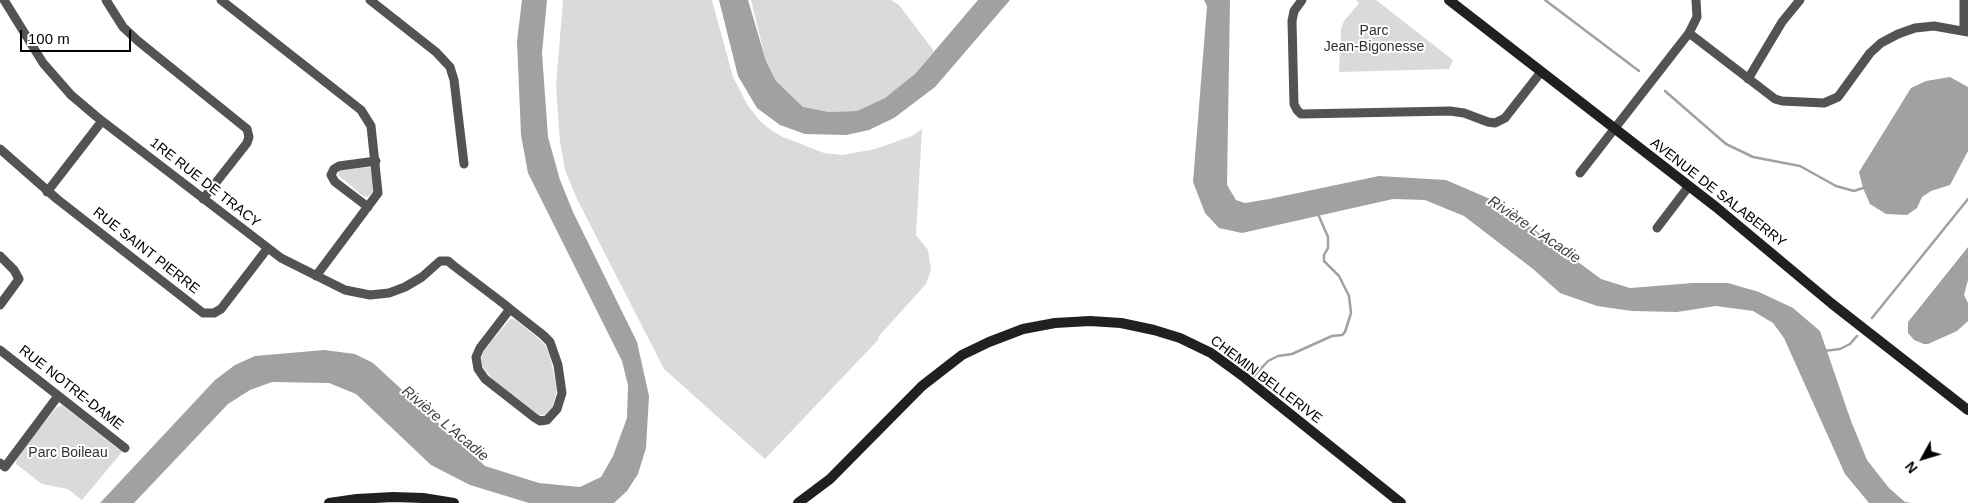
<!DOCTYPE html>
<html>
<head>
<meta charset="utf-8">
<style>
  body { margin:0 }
  #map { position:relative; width:1968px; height:503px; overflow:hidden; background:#fff; font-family:Helvetica,sans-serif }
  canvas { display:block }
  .north { position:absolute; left:1898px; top:433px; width:50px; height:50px; -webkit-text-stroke:4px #fff; paint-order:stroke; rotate:231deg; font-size:14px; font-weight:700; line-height:20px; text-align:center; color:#000 }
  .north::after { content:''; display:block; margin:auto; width:18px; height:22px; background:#000; clip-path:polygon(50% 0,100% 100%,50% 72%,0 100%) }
  .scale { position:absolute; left:20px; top:30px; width:111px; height:22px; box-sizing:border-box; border:2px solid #000; border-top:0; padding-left:6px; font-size:15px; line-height:18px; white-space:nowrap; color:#000; -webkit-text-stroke:4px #fff; paint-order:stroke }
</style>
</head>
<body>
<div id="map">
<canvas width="1968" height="503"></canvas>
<div class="north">N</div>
<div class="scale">100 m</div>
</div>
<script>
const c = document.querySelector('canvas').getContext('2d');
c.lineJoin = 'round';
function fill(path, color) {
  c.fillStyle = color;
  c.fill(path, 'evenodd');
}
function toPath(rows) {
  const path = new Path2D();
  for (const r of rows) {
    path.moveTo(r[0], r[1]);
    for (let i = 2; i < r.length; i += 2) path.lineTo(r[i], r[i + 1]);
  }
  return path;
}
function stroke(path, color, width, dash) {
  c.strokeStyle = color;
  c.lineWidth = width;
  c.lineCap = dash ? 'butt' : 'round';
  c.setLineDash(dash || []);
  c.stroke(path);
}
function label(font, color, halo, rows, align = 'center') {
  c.font = font + ' Helvetica,sans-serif';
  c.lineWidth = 4;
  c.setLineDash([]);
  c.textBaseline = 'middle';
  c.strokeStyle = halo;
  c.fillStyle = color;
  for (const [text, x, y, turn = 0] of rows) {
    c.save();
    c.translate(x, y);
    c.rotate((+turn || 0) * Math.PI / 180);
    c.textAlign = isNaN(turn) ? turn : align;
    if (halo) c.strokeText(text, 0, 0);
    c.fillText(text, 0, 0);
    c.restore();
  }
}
fill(toPath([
  [563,0,712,0,733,77,748,106,760,121,772,131,783,137,824,153,843,155,875,149,912,136,922,129,916,235,928,250,931,270,926,284,879,336,878,340,765,459,664,369,577,199,565,170,560,142,556,86],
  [751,0,891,0,899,5,934,51,913,77,885,98,857,111,829,112,803,107,776,81,766,61],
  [1356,0,1376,0,1453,60,1449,69,1339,72,1341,29,1344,21,1359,3],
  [369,167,371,169,374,185,373,192,367,197,363,196,338,175,339,171,341,170],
  [510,319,514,319,538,338,545,345,550,356,557,389,553,406,545,415,539,415,492,379,482,365,481,359,485,349],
  [62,405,122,452,82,500,68,489,42,484,16,464,17,457,34,435,56,408]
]), '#dadada');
fill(toPath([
  [522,0,547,0,542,53,548,137,560,180,573,212,637,342,649,396,646,448,638,474,627,491,614,503,529,503,470,485,431,465,356,394,329,383,272,382,250,390,228,404,134,503,100,503,215,380,235,365,255,356,324,350,355,354,373,363,485,466,539,483,580,487,601,477,613,456,627,418,628,385,622,361,528,173,521,135,517,41],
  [719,0,748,0,766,61,776,81,803,107,829,112,857,111,885,98,915,74,978,0,1010,0,935,87,894,118,869,130,846,135,805,134,780,125,757,108,738,76],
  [1204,0,1230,0,1227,185,1236,200,1245,203,1269,199,1379,176,1446,180,1497,202,1601,279,1630,288,1693,283,1728,283,1759,292,1793,308,1820,331,1851,421,1867,460,1889,488,1905,502,1912,503,1869,503,1845,474,1784,338,1773,323,1753,311,1716,306,1677,312,1632,311,1597,306,1560,293,1533,269,1464,216,1425,200,1393,199,1242,233,1219,228,1205,213,1193,182,1207,6],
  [1950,77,1968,87,1968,151,1950,185,1931,191,1922,197,1917,208,1907,215,1886,214,1870,204,1863,188,1859,172,1911,88,1926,81],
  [1968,247,1968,280,1964,295,1968,303,1968,321,1957,331,1928,344,1924,344,1914,340,1908,333,1908,322]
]), '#a1a1a1');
stroke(toPath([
  [1545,0,1639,71],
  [1665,91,1726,144,1753,157,1800,166,1836,186,1854,191,1863,188],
  [1872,318,1968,199],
  [1824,351,1840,349,1850,344,1857,336],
  [1254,376,1268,361,1278,356,1292,354,1332,336,1342,335,1345,332,1351,313,1349,296,1339,276,1324,261,1324,255,1328,248,1328,237,1318,214]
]), '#a1a1a1', 2.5);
stroke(toPath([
  [4,0,43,63,71,95,97,117,281,258,345,290,370,295,389,293,405,287,422,277,440,261,448,261,454,266,504,304,510,309,543,335,550,342,558,365,562,393,557,409,547,420,540,421,535,418,485,379,478,369,476,357,480,348,510,309],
  [106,0,123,27,138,41,247,129,249,137,247,143,203,199],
  [221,0,361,110,371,126,378,193,316,276],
  [370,0,436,52,450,67,454,80,464,164],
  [1302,0,1294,11,1292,21,1294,104,1297,110,1301,114,1450,111,1464,113,1488,122,1495,123,1505,118,1541,72],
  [1964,31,1964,0],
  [1689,33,1775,99,1782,101,1824,103,1838,97,1870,53,1881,43,1898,34,1915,28,1934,26,1968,32],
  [1748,79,1782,22,1800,0],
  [0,149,57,199,203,313,214,313,221,309,267,249],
  [1580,173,1689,33,1697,17,1696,0],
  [47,192,102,121],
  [368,207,335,182,331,175,334,169,339,166,376,161],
  [1657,228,1689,186],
  [0,256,14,270,19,279,0,305],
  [0,350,125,448],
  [0,463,5,467,58,396]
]), '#535353', 9);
stroke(toPath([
  [1449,0,1716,207,1831,303,1968,410],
  [329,503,357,499,393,497,423,498,454,503],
  [798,503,830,479,922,386,962,355,989,342,1023,329,1055,323,1090,321,1121,323,1154,330,1180,338,1211,353,1244,377,1401,503]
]), '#202020', 10);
label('14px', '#313131', '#fff', [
  ["Parc",1374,31],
  ["Jean-Bigonesse",1374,47],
  ["Parc Boileau",68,453]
]);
label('14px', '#000', '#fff', [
  ["1RE RUE DE TRACY",205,183,38],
  ["AVENUE DE SALABERRY",1718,193,38],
  ["RUE SAINT PIERRE",146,251,38],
  ["CHEMIN BELLERIVE",1266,380,37],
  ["RUE NOTRE-DAME",71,388,38]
]);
label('italic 15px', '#424242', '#fff', [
  ["Rivière L'Acadie",1534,230,34],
  ["Rivière L'Acadie",445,424,40]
]);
</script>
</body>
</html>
